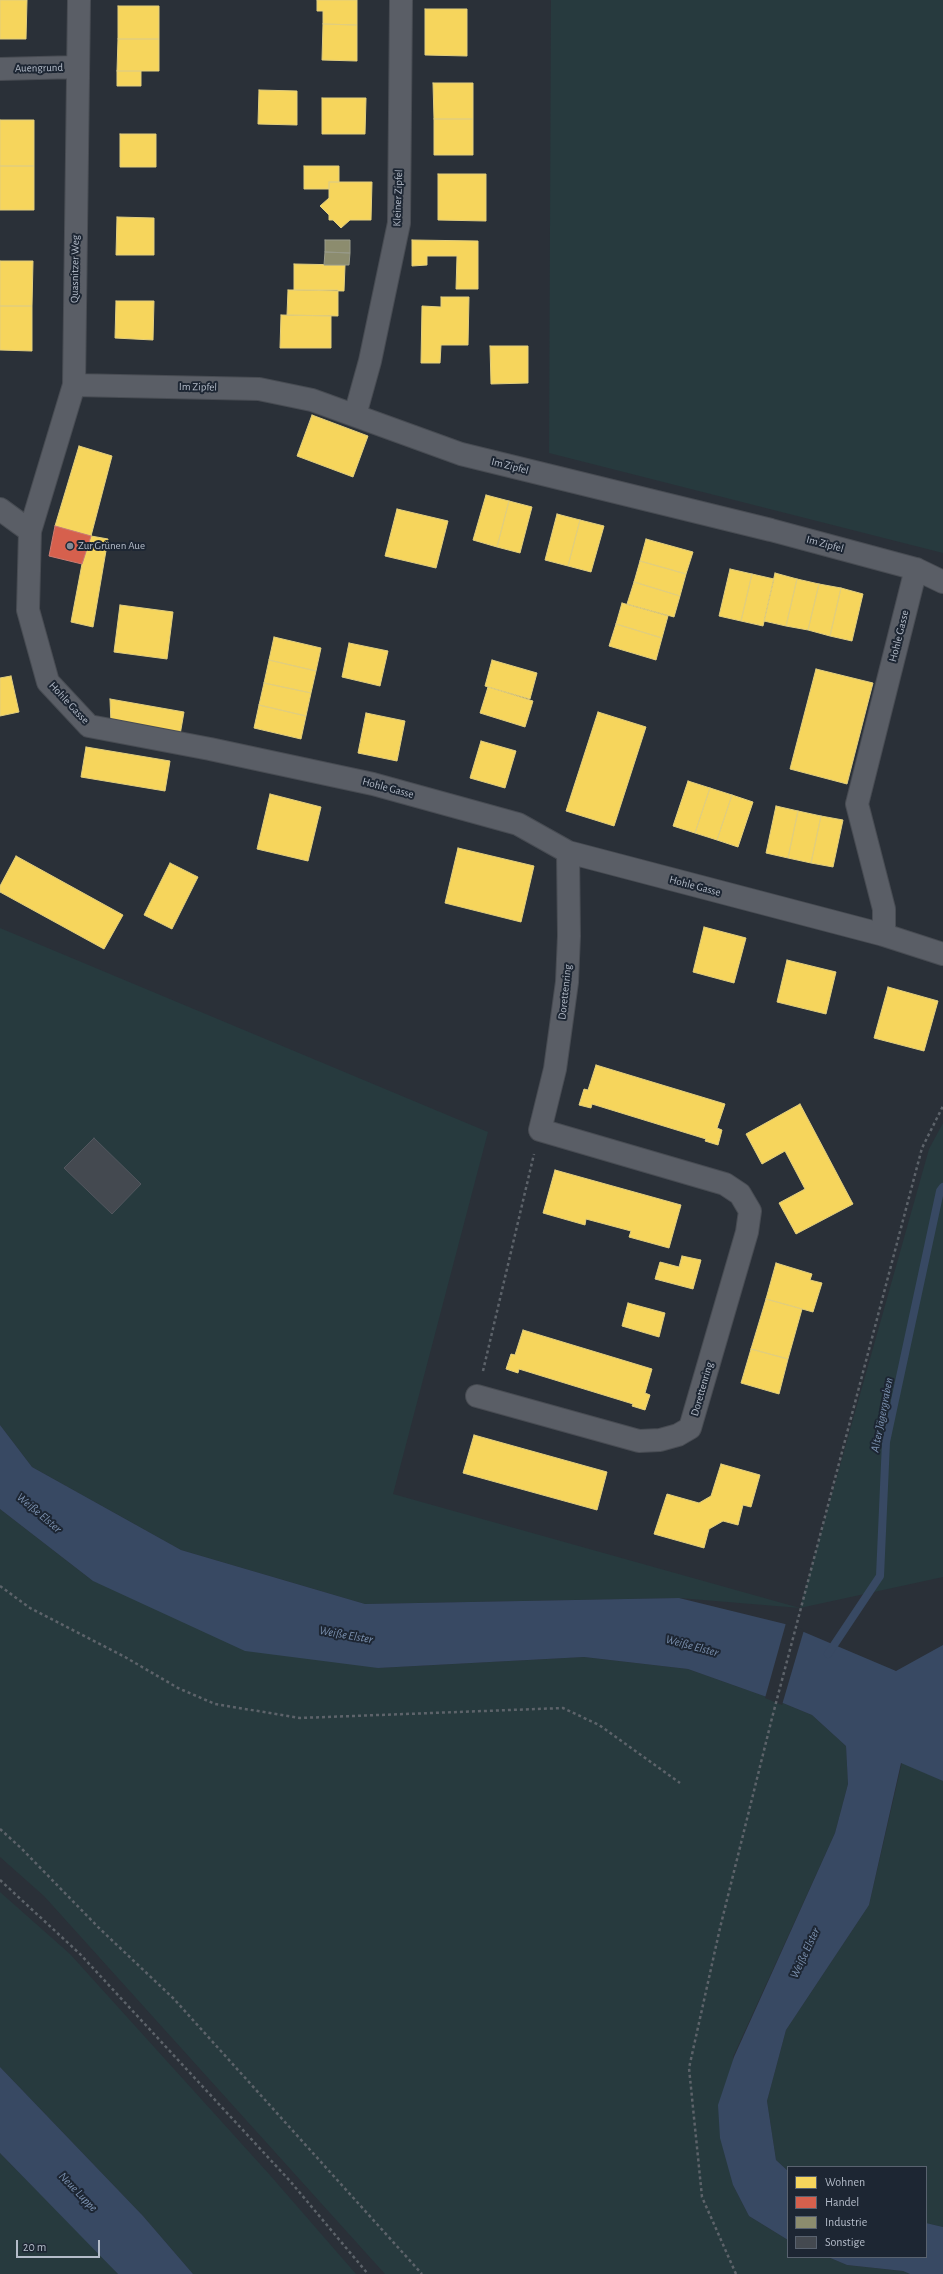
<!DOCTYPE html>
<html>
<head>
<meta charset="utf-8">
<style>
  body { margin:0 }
  #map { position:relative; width:943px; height:2274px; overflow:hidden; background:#2a3038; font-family:"Alegreya Sans",sans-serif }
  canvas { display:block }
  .legend { position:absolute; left:787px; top:2166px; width:140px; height:92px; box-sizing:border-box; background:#1d2633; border:1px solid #59626f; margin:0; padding:5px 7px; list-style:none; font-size:12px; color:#b4bcc9 }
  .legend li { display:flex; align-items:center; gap:8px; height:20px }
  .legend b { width:20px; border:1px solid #59626f }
  .scale { position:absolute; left:16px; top:2240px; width:84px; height:18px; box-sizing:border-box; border:2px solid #b4bcc9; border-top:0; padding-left:5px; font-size:12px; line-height:14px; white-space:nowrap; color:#b4bcc9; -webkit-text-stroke:3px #1d2633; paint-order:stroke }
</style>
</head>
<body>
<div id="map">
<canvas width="943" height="2274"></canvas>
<ul class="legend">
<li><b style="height:11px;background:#f6d55c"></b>Wohnen</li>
<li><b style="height:11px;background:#d6604d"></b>Handel</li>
<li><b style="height:11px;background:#8c8c6e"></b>Industrie</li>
<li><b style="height:11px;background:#444950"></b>Sonstige</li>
</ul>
<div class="scale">20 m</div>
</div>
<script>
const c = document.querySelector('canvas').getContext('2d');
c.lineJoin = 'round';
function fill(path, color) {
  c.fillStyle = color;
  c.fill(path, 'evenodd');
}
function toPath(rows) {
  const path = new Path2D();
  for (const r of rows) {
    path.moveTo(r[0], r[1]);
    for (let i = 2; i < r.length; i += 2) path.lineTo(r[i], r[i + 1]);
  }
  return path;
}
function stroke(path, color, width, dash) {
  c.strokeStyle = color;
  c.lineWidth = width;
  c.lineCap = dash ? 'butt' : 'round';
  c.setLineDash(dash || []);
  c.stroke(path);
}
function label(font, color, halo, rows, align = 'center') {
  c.font = font + ' "Alegreya Sans",sans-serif';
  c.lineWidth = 4;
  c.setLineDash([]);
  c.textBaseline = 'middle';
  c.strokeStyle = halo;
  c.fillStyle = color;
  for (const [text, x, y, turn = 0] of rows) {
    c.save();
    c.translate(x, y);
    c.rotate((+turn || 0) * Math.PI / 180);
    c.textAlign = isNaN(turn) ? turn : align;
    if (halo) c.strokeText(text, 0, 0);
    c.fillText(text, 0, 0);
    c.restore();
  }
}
fill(toPath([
  [551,0,943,0,943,553,549,453],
  [0,928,488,1132,393,1494,800,1608,929,1149,943,1123,943,1577,800,1608,679,1598,365,1604,181,1550,32,1467,0,1425],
  [0,1509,93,1581,378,1668,584,1657,688,1669,778,1701,812,1715,846,1746,848,1784,835,1833,733,2057,733,2185,749,2216,788,2240,788,2257,828,2257,847,2265,903,2271,910,2274,385,2274,44,1896,0,1857],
  [902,1762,943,1781,943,2227,926,2223,926,2167,788,2167,788,2171,776,2160,767,2101,786,2030,869,1905],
  [0,1892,70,1954,269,2174,356,2274,193,2274,143,2216,0,2067],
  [0,2153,104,2258,118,2274,0,2274]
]), '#273a3e');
fill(toPath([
  [0,1425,32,1467,181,1550,365,1604,679,1598,785,1624,896,1671,943,1645,943,1781,901,1763,869,1905,786,2030,767,2101,776,2160,788,2171,788,2240,749,2216,733,2185,720,2138,718,2105,734,2057,835,1833,848,1784,846,1746,812,1715,778,1701,688,1669,584,1657,378,1668,245,1651,93,1581,0,1509],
  [0,2067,143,2216,193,2274,118,2274,0,2153],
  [926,2223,943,2227,943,2274,910,2274,903,2271,847,2265,828,2257,926,2257]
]), '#384963');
fill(toPath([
  [786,1623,804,1630,782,1705,765,1698]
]), '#2a3038');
const homes = toPath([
  [0,0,27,0,26,39,0,39,0,0],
  [317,0,357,0,357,25,323,24,323,11,317,11,317,0],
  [118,6,159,6,159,39,118,39,118,6],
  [425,9,467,9,467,56,425,55,425,9],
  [323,24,357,25,357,61,322,60,323,24],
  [118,39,159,39,159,71,117,71,118,39],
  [117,71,141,71,141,86,117,86,117,71],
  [433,83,473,83,473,119,434,119,433,83],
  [259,90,297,91,297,125,258,124,259,90],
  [322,98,366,98,365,134,322,134,322,98],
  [434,119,473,119,473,155,434,155,434,119],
  [0,120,34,120,34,166,0,166,0,120],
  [120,134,156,134,156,167,120,167,120,134],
  [0,166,34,166,34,210,0,210,0,166],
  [304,166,339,166,339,182,329,182,329,189,304,189,304,166],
  [438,174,486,174,486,221,438,220,438,174],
  [329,182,372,182,371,220,350,220,341,228,333,220,329,220,329,215,320,206,329,198,329,182],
  [117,217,154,218,154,255,116,255,117,217],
  [412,240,478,241,478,289,456,289,457,256,427,256,427,265,412,266,412,240],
  [0,261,33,261,32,306,0,306,0,261],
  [294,264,345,265,344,291,294,290,294,264],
  [288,290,338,290,338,316,287,315,288,290],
  [441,297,469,297,468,345,441,345,440,363,421,363,422,306,441,307,441,297],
  [116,301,154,301,153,340,115,338,116,301],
  [0,306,32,306,32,351,0,350,0,306],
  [281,315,331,316,331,348,280,348,281,315],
  [490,346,528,346,528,383,491,384,490,346],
  [312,415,368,436,353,477,297,456,312,415],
  [79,446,112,456,91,536,55,526,79,446],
  [486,495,509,501,497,547,473,540,486,495],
  [509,501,532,507,520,553,497,547,509,501],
  [397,509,448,521,436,568,385,556,397,509],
  [557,514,580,520,568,566,545,560,557,514],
  [580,520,604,526,591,572,568,566,580,520],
  [91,536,108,539,93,627,71,622,82,564,91,536],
  [646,539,693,552,686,574,640,561,646,539],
  [640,561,686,574,680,596,634,582,640,561],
  [730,569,752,574,741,621,719,616,730,569],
  [775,573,797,579,786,626,764,621,775,573],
  [752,574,774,579,763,626,741,621,752,574],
  [797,579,819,584,808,630,786,626,797,579],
  [634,582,680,596,674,617,627,604,634,582],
  [819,584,841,588,830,636,808,630,819,584],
  [841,588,863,594,852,641,830,636,841,588],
  [622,603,668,616,662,638,616,624,622,603],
  [120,605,173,612,167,659,114,652,120,605],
  [616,624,662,638,656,660,609,646,616,624],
  [274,637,321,648,316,671,269,660,274,637],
  [349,643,388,651,380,686,342,677,349,643],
  [269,660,316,671,311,693,264,683,269,660],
  [492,660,537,673,530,699,485,686,492,660],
  [816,669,873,683,847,784,790,769,816,669],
  [11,676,19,712,0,716,0,678,11,676],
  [264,683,311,693,306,716,259,705,264,683],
  [488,687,533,701,525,727,480,713,488,687],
  [110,699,184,712,180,735,111,723,110,699],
  [259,705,306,716,301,739,254,728,259,705],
  [598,712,646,727,614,826,566,811,598,712],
  [366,713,405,721,397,761,358,753,366,713],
  [481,741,516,751,505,788,470,778,481,741],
  [86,747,170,761,165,791,81,777,86,747],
  [688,781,710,788,695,833,673,826,688,781],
  [710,788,732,795,717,840,695,833,710,788],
  [270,794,321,807,308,861,257,849,270,794],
  [732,795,753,802,738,847,717,840,732,795],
  [776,806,798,811,788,858,766,853,776,806],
  [798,811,821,816,811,863,788,858,798,811],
  [821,816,843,820,833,867,811,863,821,816],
  [458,848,534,866,521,922,445,903,458,848],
  [16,856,123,915,104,949,0,892,0,886,16,856],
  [170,863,198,877,172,929,144,915,170,863],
  [704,927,746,938,734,983,693,972,704,927],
  [787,960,836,972,826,1014,777,1002,787,960],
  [888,987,938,1001,924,1051,874,1038,888,987],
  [596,1065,725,1104,717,1128,722,1130,718,1145,705,1141,706,1139,592,1104,591,1108,579,1105,584,1089,588,1090,596,1065],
  [800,1104,853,1204,796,1234,779,1203,805,1189,785,1151,762,1164,746,1134,800,1104],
  [555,1170,681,1205,669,1248,629,1237,631,1231,586,1219,585,1225,543,1213,555,1170],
  [682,1256,701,1260,693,1289,655,1279,660,1262,679,1267,682,1256],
  [776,1263,812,1274,810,1280,822,1283,813,1312,766,1299,776,1263],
  [766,1299,802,1309,788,1359,751,1349,766,1299],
  [628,1303,665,1313,659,1337,622,1326,628,1303],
  [523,1330,652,1369,645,1393,650,1395,645,1410,632,1406,633,1404,519,1369,518,1373,506,1369,511,1354,515,1355,523,1330],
  [751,1349,788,1359,779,1394,741,1383,751,1349],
  [474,1435,607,1472,597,1510,463,1473,474,1435],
  [721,1464,760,1475,751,1507,743,1505,738,1525,723,1521,709,1529,704,1548,654,1534,667,1494,699,1503,711,1496,721,1464]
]);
fill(homes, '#f6d55c');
stroke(homes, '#e2ce7d', 1);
const shops = toPath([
  [55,526,91,536,82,564,49,556,55,526]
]);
fill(shops, '#d6604d');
stroke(shops, '#cc7c72', 1);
const industry = toPath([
  [325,240,350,240,350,253,325,252,325,240],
  [325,252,350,253,349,265,324,265,325,252]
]);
fill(industry, '#8c8c6e');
stroke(industry, '#989a89', 1);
stroke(toPath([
  [828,1654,880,1576,886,1442,940,1191,943,1187]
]), '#384963', 8);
const building = toPath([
  [94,1138,141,1184,112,1214,64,1168,94,1138]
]);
fill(building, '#444950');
stroke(building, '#52575f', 1);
const minor = toPath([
  [79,0,74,385,30,531,28,610,48,682,89,726,210,749,373,784,518,824,568,852,884,935,943,954],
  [0,69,77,67],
  [74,385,259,389,312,400,461,454,771,530,916,569,943,582],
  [355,415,370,361,399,223,401,0],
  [0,509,30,531],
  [884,935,884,909,857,804,916,569],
  [477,1396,639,1441,660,1440,678,1435,690,1428,747,1232,750,1211,740,1194,725,1184,540,1130,555,1069,567,982,569,936,568,852]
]);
stroke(minor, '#484c53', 24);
stroke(toPath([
  [483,1371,534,1154],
  [0,1586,30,1608,125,1657,178,1688,215,1704,300,1718,563,1708,599,1725,680,1783],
  [0,1829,21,1848,99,1928,174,1999,422,2274],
  [0,1880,80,1954,290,2181,368,2274],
  [736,2274,702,2197,689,2068,720,1928,772,1718,922,1148,943,1106]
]), '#5d636a', 2.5, [3, 3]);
stroke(minor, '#5a5e66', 22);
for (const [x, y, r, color] of [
  [70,546,4,"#848b96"]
]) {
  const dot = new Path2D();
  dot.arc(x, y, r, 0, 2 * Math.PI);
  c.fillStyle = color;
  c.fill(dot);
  stroke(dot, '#1d2633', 1.5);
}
label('11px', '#b4bcc9', '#1d2633', [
  ["Auengrund",39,68,-1],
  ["Kleiner Zipfel",398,198,-88],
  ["Quasnitzer Weg",75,269,-89],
  ["Im Zipfel",198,387,1],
  ["Im Zipfel",510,466,14],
  ["Im Zipfel",825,544,15],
  ["Hohle Gasse",899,636,-76],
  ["Hohle Gasse",69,703,47],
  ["Hohle Gasse",388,788,15],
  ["Hohle Gasse",695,886,15],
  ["Dorettenring",565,992,-84],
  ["Dorettenring",702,1389,-74]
]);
label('11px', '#b4bcc9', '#1d2633', [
  ["Zur Grünen Aue",78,546]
], 'left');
label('italic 12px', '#7c92b1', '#1d2633', [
  ["Alter Jägergraben",882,1415,-79],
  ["Weiße Elster",39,1513,40],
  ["Weiße Elster",346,1635,10],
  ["Weiße Elster",692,1646,15],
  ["Weiße Elster",805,1953,-65],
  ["Neue Luppe",78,2192,46]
]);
</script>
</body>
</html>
